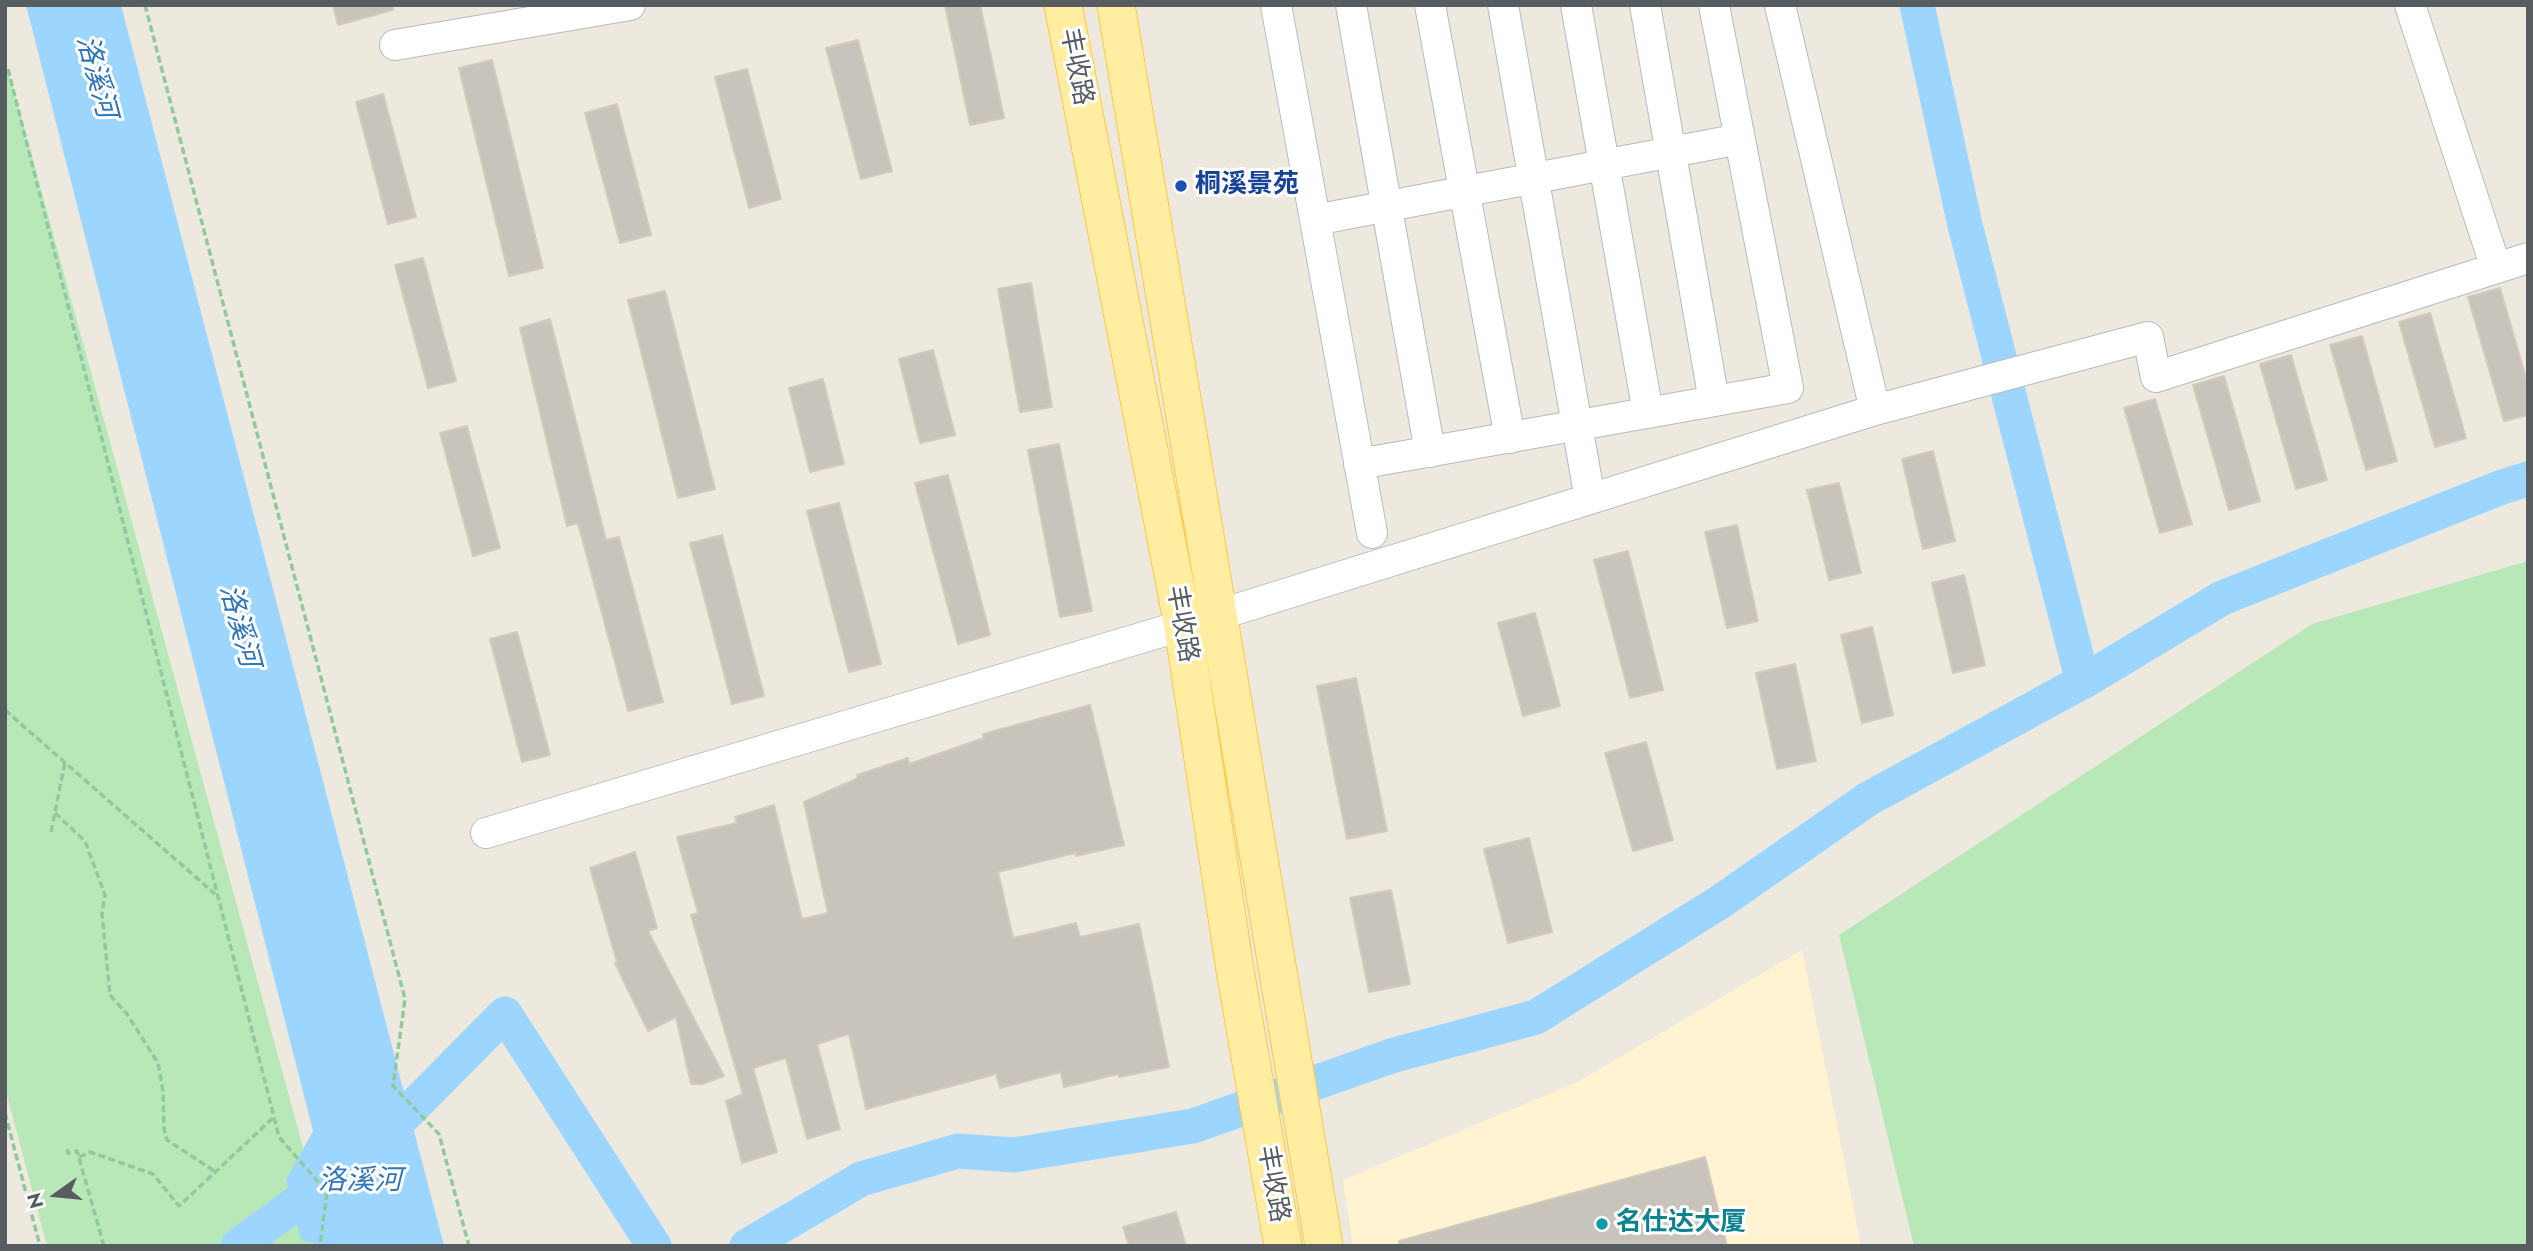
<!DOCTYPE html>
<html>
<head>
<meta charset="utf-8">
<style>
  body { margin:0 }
  #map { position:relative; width:2533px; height:1251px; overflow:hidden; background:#ede9de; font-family:Jost,sans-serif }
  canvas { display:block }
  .frame { position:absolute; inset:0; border:7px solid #575c61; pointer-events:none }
  .north { position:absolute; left:21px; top:1160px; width:70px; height:70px; -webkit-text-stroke:5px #fff; paint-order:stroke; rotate:255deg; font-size:19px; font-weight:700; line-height:28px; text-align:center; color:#575c61 }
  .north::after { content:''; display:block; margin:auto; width:24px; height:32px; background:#575c61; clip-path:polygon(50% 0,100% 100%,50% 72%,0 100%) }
</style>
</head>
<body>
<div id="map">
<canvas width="2533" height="1251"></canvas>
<div class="frame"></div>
<div class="north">N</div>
</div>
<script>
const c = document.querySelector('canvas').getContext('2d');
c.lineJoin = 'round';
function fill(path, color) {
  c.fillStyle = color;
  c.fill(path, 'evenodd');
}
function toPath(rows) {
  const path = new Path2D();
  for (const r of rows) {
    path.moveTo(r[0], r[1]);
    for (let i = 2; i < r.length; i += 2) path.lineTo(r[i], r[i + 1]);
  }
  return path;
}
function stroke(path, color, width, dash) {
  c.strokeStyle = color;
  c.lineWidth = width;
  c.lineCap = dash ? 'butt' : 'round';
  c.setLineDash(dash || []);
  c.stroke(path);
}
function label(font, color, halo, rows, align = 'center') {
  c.font = font + ' Jost,"Noto Sans SC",sans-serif';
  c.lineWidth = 6;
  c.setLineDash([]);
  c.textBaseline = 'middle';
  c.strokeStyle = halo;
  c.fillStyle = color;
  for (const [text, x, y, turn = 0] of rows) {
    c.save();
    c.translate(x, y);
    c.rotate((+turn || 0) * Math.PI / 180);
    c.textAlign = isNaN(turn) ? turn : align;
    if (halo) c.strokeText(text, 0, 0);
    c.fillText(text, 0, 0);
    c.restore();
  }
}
fill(toPath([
  [1802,950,1861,1246,1353,1246,1343,1180,1578,1082]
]), '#fff3d1');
fill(toPath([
  [8,69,330,1246,47,1246,5,1088,5,70],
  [2528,561,2528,1246,1914,1246,1839,935,2312,624]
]), '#b8e8b7');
fill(toPath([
  [26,5,121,5,444,1246,326,1246,301,1240,286,1180,313,1131]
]), '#9cd6ff');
stroke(toPath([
  [1917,5,1965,225,2083,682],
  [376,1144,505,1014,654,1246],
  [238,1246,331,1178],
  [747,1246,861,1179,958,1151,1014,1155,1193,1126,1391,1056,1536,1017,1720,902,1868,799,2091,677,2222,598,2502,487,2528,479]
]), '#9cd6ff', 35);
const building = toPath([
  [333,5,392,5,393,10,338,25,333,5],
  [945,5,980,5,1004,118,970,125,945,5],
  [858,40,892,171,861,179,826,48,858,40],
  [492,60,543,268,509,276,459,68,492,60],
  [747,69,781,199,749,208,715,77,747,69],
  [383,94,416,217,388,224,356,102,383,94],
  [617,104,651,235,620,243,585,113,617,104],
  [423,258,456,381,428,388,395,265,423,258],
  [1031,283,1052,407,1020,412,998,289,1031,283],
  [2500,288,2528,385,2528,415,2504,421,2468,297,2500,288],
  [665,291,715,489,678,498,628,300,665,291],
  [2430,313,2466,438,2435,447,2399,322,2430,313],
  [550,319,606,540,619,537,663,702,628,711,578,523,567,526,520,328,550,319],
  [2362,336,2397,461,2366,470,2330,345,2362,336],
  [933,350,955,435,920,443,899,359,933,350],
  [2291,355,2327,480,2296,489,2260,364,2291,355],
  [2224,376,2260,501,2229,510,2193,385,2224,376],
  [823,379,844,464,810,472,789,388,823,379],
  [2155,399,2192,524,2160,533,2124,408,2155,399],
  [467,426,500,548,473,556,440,433,467,426],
  [1059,444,1092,611,1060,617,1028,450,1059,444],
  [1933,451,1955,541,1923,549,1902,459,1933,451],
  [948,475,990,635,958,644,915,483,948,475],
  [1839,483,1861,573,1829,580,1807,490,1839,483],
  [839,503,881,664,849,672,807,511,839,503],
  [1737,525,1758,621,1727,628,1705,532,1737,525],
  [722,535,764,696,732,704,690,543,722,535],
  [1628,551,1663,690,1630,698,1594,560,1628,551],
  [1964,575,1985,665,1953,673,1932,583,1964,575],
  [1535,613,1560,706,1523,716,1498,623,1535,613],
  [1872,627,1893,715,1862,723,1841,635,1872,627],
  [517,632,550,755,522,762,490,639,517,632],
  [1795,664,1816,761,1777,769,1756,673,1795,664],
  [1356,678,1387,831,1347,839,1317,686,1356,678],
  [1090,705,1124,845,1076,856,1075,853,998,872,1013,938,1076,923,1080,937,1139,924,1169,1067,1119,1077,1118,1074,1064,1087,1061,1072,1000,1088,996,1074,866,1109,849,1034,817,1044,840,1129,807,1139,786,1058,753,1068,777,1152,742,1163,726,1101,743,1094,691,915,698,913,677,837,737,823,735,817,774,805,802,919,828,913,804,802,858,778,857,775,908,758,909,764,984,738,983,734,1090,705],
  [1646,742,1673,840,1633,851,1605,753,1646,742],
  [1529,838,1552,932,1508,943,1484,849,1529,838],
  [635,852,657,928,648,931,724,1076,702,1084,691,1084,676,1017,648,1031,615,963,617,962,590,868,635,852],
  [1391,890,1410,984,1369,992,1350,898,1391,890],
  [1705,1157,1727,1246,1400,1246,1399,1241,1705,1157],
  [1176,1212,1186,1246,1129,1246,1123,1227,1176,1212]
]);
fill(building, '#c8c3bb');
stroke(building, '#d2cbbc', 2);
const minor = toPath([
  [1276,5,1372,533],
  [1351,5,1430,452],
  [1430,5,1510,438],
  [1503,5,1590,499],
  [1576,5,1648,413],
  [1645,5,1714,401],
  [1780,5,1875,410],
  [2410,5,2496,268],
  [395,45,630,5],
  [1315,220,1740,139],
  [1359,464,1788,388,1714,5],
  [486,833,1218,615,1875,410,2148,337,2156,377,2528,258]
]);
const major = toPath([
  [1063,5,1183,626,1235,970,1283,1246],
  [1116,5,1324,1246]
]);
stroke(minor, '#b7babf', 32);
stroke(major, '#ffc745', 39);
stroke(toPath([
  [145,5,405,999,393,1086,439,1134,469,1246],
  [8,69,279,1137,327,1192,320,1246],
  [5,710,215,894],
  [55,813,85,841,105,895,102,914,110,995,127,1014,158,1063,163,1091,164,1128,167,1140,216,1172],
  [51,832,65,762],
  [5,1113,40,1246],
  [67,1149,68,1153,77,1151,104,1246],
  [79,1157,90,1152,153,1174,179,1206,274,1117]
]), '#90c99f', 3.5, [7, 3.5]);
stroke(minor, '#fff', 30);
stroke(major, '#ffeea1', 37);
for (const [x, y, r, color] of [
  [1181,186,7,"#1a4fb4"],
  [1602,1224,7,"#0f9aa8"]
]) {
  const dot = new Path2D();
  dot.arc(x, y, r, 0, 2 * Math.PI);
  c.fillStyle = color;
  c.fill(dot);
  stroke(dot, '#fff', 2.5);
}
label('26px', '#575c61', '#fff', [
  ["丰收路",1075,67,79],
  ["丰收路",1181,624,80],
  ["丰收路",1272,1184,80]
]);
label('bold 26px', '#164399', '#fff', [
  ["桐溪景苑",1195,186]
], 'left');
label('bold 26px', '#0d838f', '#fff', [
  ["名仕达大厦",1616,1224]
], 'left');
label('italic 28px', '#3076bb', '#fff', [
  ["洛溪河",95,77,75],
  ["洛溪河",238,626,75],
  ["洛溪河",360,1182]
]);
</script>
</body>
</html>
